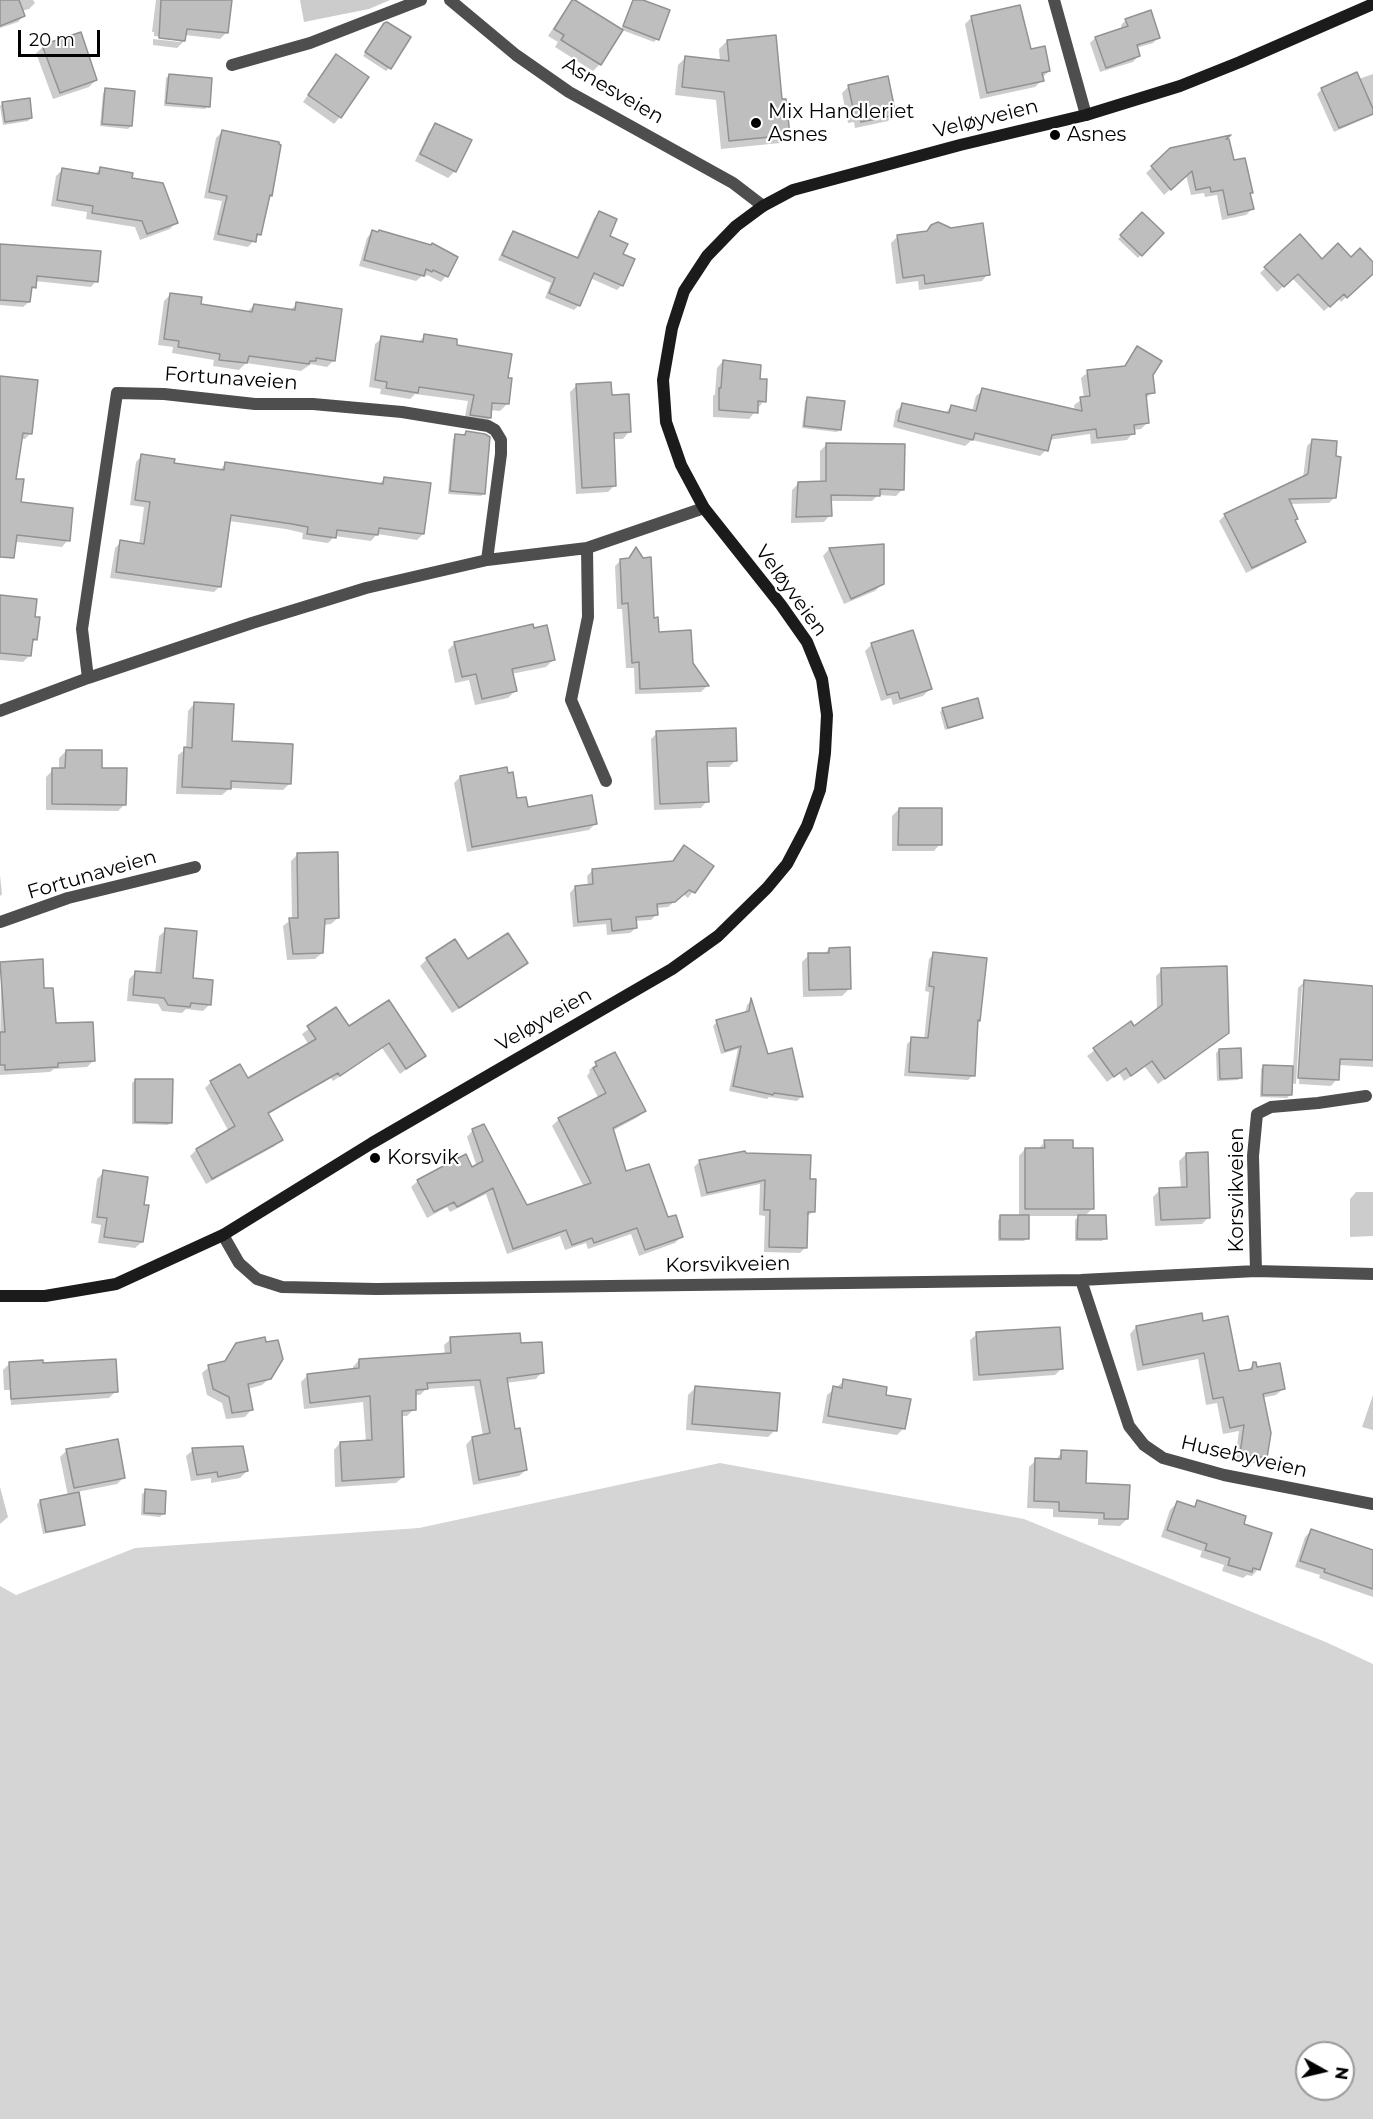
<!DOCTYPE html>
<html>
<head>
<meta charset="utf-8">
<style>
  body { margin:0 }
  #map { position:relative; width:1373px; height:2119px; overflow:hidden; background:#fff; font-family:Montserrat,sans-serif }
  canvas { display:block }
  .north { position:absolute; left:1295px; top:2041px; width:60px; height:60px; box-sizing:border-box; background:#fff; border:2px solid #999; border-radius:50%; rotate:98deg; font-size:16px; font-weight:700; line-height:24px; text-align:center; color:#000 }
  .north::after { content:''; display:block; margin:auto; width:21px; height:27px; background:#000; clip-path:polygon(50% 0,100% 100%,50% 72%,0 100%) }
  .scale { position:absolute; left:18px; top:30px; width:82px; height:27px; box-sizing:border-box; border:3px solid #000; border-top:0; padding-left:8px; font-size:18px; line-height:21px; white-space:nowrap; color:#000; -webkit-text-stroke:4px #fff; paint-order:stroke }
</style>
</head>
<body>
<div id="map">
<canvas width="1373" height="2119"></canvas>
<div class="north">N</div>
<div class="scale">20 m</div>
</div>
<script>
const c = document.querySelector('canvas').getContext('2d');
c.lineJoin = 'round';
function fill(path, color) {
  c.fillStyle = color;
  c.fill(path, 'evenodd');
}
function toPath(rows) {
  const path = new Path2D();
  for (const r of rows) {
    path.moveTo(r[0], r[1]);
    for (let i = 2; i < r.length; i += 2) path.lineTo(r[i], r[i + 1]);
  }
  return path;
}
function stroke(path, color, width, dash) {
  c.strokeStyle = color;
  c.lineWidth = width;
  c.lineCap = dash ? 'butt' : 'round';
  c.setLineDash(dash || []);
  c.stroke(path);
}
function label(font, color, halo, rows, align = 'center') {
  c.font = font + ' Montserrat,sans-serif';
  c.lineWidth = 4.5;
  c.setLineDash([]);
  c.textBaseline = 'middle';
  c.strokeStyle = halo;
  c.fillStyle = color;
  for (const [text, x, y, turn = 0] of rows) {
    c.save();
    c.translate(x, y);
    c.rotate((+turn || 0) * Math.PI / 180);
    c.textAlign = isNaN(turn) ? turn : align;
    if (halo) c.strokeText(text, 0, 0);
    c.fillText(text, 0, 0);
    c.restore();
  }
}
fill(toPath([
  [720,1463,1024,1519,1328,1643,1373,1664,1373,2119,0,2119,0,1586,16,1595,135,1548,419,1528],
  [1307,2053,1343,2053,1343,2089,1307,2089]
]), '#d5d5d5');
fill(toPath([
  [0,0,33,0,35,3,29,9,22,11,23,16,18,22,0,28],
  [156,0,230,0,227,32,220,39,185,35,184,41,177,48,153,45,153,39,180,42,180,39,154,36,154,32,152,32],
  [300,0,390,0,369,9,304,22],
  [573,0,621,30,632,1,639,0,657,39,654,42,622,30,600,64,593,71,555,47,558,42,548,36,567,7],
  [972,17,1049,71,1042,78,1042,80,1035,87,980,99,965,24],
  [1126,20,1159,37,1153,43,1136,48,1138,56,1133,62,1100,72,1090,43,1095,38,1122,29,1121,25],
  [381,28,389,68,386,71,363,56],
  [727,41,781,101,788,135,780,143,721,149,716,100,675,95,678,65,686,57,720,61,719,49],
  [43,47,96,80,89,87,53,99,36,53],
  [337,56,340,117,334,124,303,102,330,63],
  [1373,74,1373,115,1334,132,1317,94,1322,89,1359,79],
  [169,75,208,106,205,109,164,106,166,78],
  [849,86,894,114,888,121,855,128,854,122,848,123,842,93],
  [106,90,131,126,128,129,100,126,103,93],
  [3,103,31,118,28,121,3,125,0,106],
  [436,125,455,171,448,178,415,161,429,132],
  [222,132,270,195,268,197,259,235,248,247,213,240,222,201,204,198,216,138],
  [1171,150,1233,162,1251,192,1249,194,1252,209,1246,215,1222,220,1217,195,1205,197,1204,193,1191,195,1186,175,1164,195,1146,173],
  [63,169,95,174,100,169,131,180,176,222,170,229,140,240,135,227,86,219,87,212,51,206,56,176],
  [599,213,608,236,621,255,622,285,617,290,590,278,579,305,574,310,545,298,551,283,498,260,509,237,513,232,576,259,594,218],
  [1142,215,1162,233,1138,258,1118,239],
  [372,232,456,257,446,276,441,282,427,275,425,277,422,276,416,281,359,266,367,238],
  [898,236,988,274,982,281,919,290,918,281,896,284,891,243],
  [1300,237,1321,261,1351,259,1373,264,1373,272,1341,302,1338,298,1324,311,1292,278,1277,292,1260,273],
  [0,245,96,281,91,287,35,281,34,287,30,292,29,302,23,307,0,305],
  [171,294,200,306,247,312,254,305,290,310,297,304,334,360,327,367,311,364,301,371,246,363,239,370,213,366,214,360,172,353,173,347,158,345,164,301],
  [425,336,506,379,507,404,500,411,490,410,490,418,483,425,464,421,468,401,415,394,410,399,380,394,381,389,369,387,375,344,382,338,417,343],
  [1138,348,1152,375,1153,392,1145,399,1148,422,1141,429,1133,430,1133,433,1127,440,1091,444,1090,434,1049,440,1046,450,1040,456,972,440,965,446,893,427,896,411,903,405,945,413,952,406,972,411,976,396,983,390,1075,411,1074,405,1084,398,1081,378,1088,372,1123,368],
  [723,361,758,380,764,401,749,419,713,417,713,396,715,394,717,368],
  [0,377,31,433,25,439,20,439,15,480,20,503,68,540,62,547,0,540],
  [577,385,610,397,629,432,623,439,612,439,615,485,608,492,576,494,570,392],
  [808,398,840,429,837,432,802,428,805,401],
  [467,432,484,493,481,496,448,494,453,439,456,436,463,436],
  [1313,440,1335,497,1329,503,1289,504,1297,519,1294,521,1304,541,1298,547,1246,573,1219,521,1225,515,1303,478,1307,446],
  [826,445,903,489,896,496,878,495,872,501,830,501,830,515,824,522,791,523,792,490,799,483,820,483,820,451],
  [142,456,172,464,220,470,226,463,378,485,385,478,423,534,417,540,377,534,371,541,335,536,328,543,302,539,303,533,286,529,229,521,220,586,214,592,110,578,115,548,121,542,139,545,144,507,130,505,136,462],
  [882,546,882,584,875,591,844,604,823,556,829,549],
  [635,550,658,633,692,665,707,686,701,692,635,694,634,668,626,668,622,609,617,609,615,566,621,560,627,560],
  [0,597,34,618,36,639,31,645,29,656,23,662,0,660],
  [455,643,553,660,546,667,511,674,515,691,508,698,475,705,469,680,455,683,448,650],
  [872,644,930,689,923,696,893,705,891,698,881,701,865,651],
  [194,704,231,743,290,783,283,790,230,788,222,795,176,794,178,755,186,749,188,711],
  [943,709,981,717,978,720,945,730,940,712],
  [657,733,736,760,729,767,706,767,707,801,701,808,654,810,651,739],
  [66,751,100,770,125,804,118,811,46,810,46,777,53,770,59,770,59,758],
  [460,777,516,800,526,809,595,824,589,830,467,852,454,783],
  [899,809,940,844,934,851,892,851,892,816],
  [684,847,712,866,688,898,683,894,668,907,656,908,657,914,651,920,635,921,636,928,630,933,607,935,606,924,573,927,570,893,575,887,588,886,587,876,593,870,672,862],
  [298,854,338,918,331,924,323,925,322,953,315,959,287,960,283,926,292,919,291,861],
  [0,875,2,894,0,896],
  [166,930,192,979,210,1004,203,1011,186,1009,182,1013,162,1011,158,1004,127,1001,129,979,136,972,155,974,159,936],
  [829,949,849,989,842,996,803,997,802,962,809,955,824,954],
  [934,954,978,1020,976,1022,973,1075,968,1080,904,1076,907,1044,912,1039,924,1040,929,992,925,991,929,959],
  [427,959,468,961,526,962,519,969,452,1013,420,966],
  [1,963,43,990,54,1025,93,1061,87,1067,54,1069,50,1072,0,1075],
  [1162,970,1228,1033,1158,1084,1145,1067,1124,1081,1119,1073,1107,1082,1087,1056,1131,1023,1134,1028,1157,1011,1156,976],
  [1304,982,1373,987,1373,1067,1338,1065,1337,1079,1331,1086,1299,1084,1305,987,1302,987,1296,1084,1290,1083,1290,1095,1287,1098,1260,1097,1261,1069,1264,1066,1293,1067,1298,988],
  [751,1001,767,1056,801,1097,797,1101,769,1097,767,1099,729,1091,738,1049,721,1054,713,1026,717,1022,745,1013,747,1005],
  [336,1009,349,1028,424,1056,400,1074,382,1048,333,1081,331,1078,267,1115,281,1139,275,1146,206,1184,190,1156,196,1150,229,1132,205,1088,211,1082,248,1080,309,1045,302,1034],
  [1219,1050,1241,1077,1238,1080,1217,1081,1216,1053],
  [596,1064,644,1111,638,1117,612,1131,625,1173,681,1237,675,1243,639,1256,631,1234,588,1249,586,1243,565,1250,560,1236,507,1254,486,1194,450,1212,447,1207,427,1218,411,1187,418,1181,477,1167,467,1137,473,1130,526,1207,584,1187,552,1126,559,1119,599,1099,587,1076,590,1072,589,1070],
  [135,1080,171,1122,168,1125,132,1124,132,1083],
  [1045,1142,1072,1150,1092,1209,1084,1217,1105,1238,1102,1241,1075,1241,1075,1220,1079,1216,1027,1216,1027,1238,1024,1241,998,1241,998,1220,1001,1217,1019,1217,1019,1156,1025,1149,1037,1150],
  [1186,1154,1209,1217,1202,1224,1155,1226,1153,1197,1160,1190,1181,1189,1179,1161],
  [744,1155,809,1181,814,1211,806,1217,805,1248,800,1253,764,1252,765,1216,759,1215,760,1184,701,1197,694,1167,700,1161],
  [104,1172,142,1206,142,1242,135,1248,98,1243,101,1225,91,1223,97,1179],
  [1356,1192,1373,1192,1373,1236,1350,1237,1350,1199],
  [1202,1322,1237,1373,1247,1371,1254,1364,1256,1369,1283,1389,1276,1395,1262,1398,1266,1457,1259,1464,1235,1460,1239,1431,1223,1434,1217,1403,1206,1405,1198,1359,1137,1371,1130,1334,1136,1327],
  [977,1334,1062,1368,1055,1375,973,1381,970,1340],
  [451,1339,519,1345,542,1372,536,1379,506,1383,514,1431,526,1470,519,1476,473,1485,466,1445,472,1438,483,1436,474,1386,426,1389,420,1395,414,1395,414,1409,407,1416,401,1416,403,1477,396,1483,335,1487,334,1450,340,1443,366,1442,363,1402,304,1409,301,1382,308,1375,353,1370,353,1367,359,1360,445,1355,444,1345],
  [237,1345,270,1378,262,1385,248,1389,251,1410,245,1417,226,1419,222,1403,207,1395,202,1373,209,1367,222,1364],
  [9,1364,42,1365,116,1391,109,1398,11,1405,10,1390,4,1390,3,1370],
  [844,1381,884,1396,904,1428,897,1435,822,1423,827,1395],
  [695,1388,775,1430,768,1437,686,1430,688,1395],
  [1373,1395,1373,1430,1362,1427],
  [67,1450,124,1477,117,1484,77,1492,84,1524,81,1527,43,1534,37,1504,40,1501,68,1496,60,1457],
  [193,1450,247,1471,240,1478,211,1483,211,1478,191,1481,186,1456],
  [1062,1452,1084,1485,1127,1519,1120,1526,1098,1525,1098,1519,1053,1517,1053,1509,1027,1508,1029,1467,1036,1460,1055,1461],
  [0,1487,8,1517,0,1524],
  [146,1491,163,1514,160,1517,141,1515,142,1494],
  [1198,1502,1242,1525,1258,1569,1252,1576,1247,1575,1243,1578,1222,1571,1224,1565,1200,1557,1202,1551,1161,1537,1170,1510,1177,1503,1192,1508],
  [1311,1531,1373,1565,1373,1597,1319,1578,1320,1575,1295,1567,1305,1537]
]), '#0003');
const building = toPath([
  [0,0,19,0,25,16,0,26,0,0],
  [161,0,232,0,228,33,187,29,185,41,159,38,161,0],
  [572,0,575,0,623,30,601,65,561,40,564,35,554,29,572,0],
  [633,0,643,0,670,10,659,40,623,26,633,0],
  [1020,5,1031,49,1045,46,1050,71,1042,73,1044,81,987,93,971,16,1020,5],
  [1151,10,1160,38,1137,45,1140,56,1106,68,1095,37,1128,26,1125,19,1151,10],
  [387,22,411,37,391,69,365,52,384,23,387,22],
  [81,32,97,80,60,93,42,45,81,32],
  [776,35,782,99,786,99,790,135,729,141,724,92,682,87,685,56,729,61,727,40,776,35],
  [336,54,369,77,341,118,308,95,336,54],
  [1357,72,1373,109,1373,114,1339,128,1321,88,1357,72],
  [169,74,212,78,210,107,166,103,169,74],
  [888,76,896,115,861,122,860,116,855,117,848,85,888,76],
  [105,88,135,91,132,126,102,124,105,88],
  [30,98,32,118,5,122,2,102,30,98],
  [435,123,472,140,456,172,420,154,435,123],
  [222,130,279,142,279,144,281,145,272,196,270,195,261,235,257,234,256,242,218,234,227,196,209,192,222,130],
  [1231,135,1226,139,1229,139,1234,160,1245,158,1253,193,1250,193,1254,209,1228,215,1223,190,1211,192,1210,187,1196,190,1192,171,1171,190,1151,166,1170,148,1231,135],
  [100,167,133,173,132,178,163,183,178,223,147,234,142,221,92,213,93,206,57,200,62,168,99,174,100,167],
  [599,211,617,219,610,236,628,244,623,254,635,259,623,286,594,273,580,306,549,293,555,278,502,255,513,231,578,258,599,211],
  [1142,212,1164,233,1142,256,1120,235,1142,212],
  [938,222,951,228,983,223,990,275,925,284,924,275,903,278,897,235,927,231,931,225,938,222],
  [372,230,378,232,379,230,431,245,432,243,458,257,448,277,433,270,432,272,426,269,424,276,364,260,372,230],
  [1300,234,1322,259,1338,243,1351,257,1360,248,1373,262,1373,274,1347,298,1344,294,1330,307,1298,274,1284,287,1264,267,1300,234],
  [0,244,101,251,98,282,37,276,36,288,32,287,30,302,0,300,0,244],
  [170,293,202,297,201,304,252,312,254,304,295,310,296,302,342,309,335,361,316,358,316,361,310,361,309,364,249,356,247,363,219,360,220,354,178,347,179,341,164,339,170,293],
  [424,334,457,339,457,345,512,354,508,378,512,378,509,404,492,403,491,418,470,415,474,395,419,387,418,393,386,388,387,382,375,380,381,336,423,342,424,334],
  [1137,346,1162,361,1153,375,1155,393,1146,394,1149,423,1134,425,1135,434,1097,438,1096,429,1052,435,1048,451,975,433,973,440,898,421,902,403,949,413,951,405,976,411,982,388,1082,411,1080,397,1090,396,1087,370,1125,366,1137,346],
  [723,360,761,365,760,379,767,379,766,402,758,401,758,413,719,410,719,388,721,388,723,360],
  [0,376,38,380,32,434,23,433,16,479,24,479,21,502,73,508,70,541,17,535,14,558,0,557,0,376],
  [611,382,612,395,629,394,631,432,614,433,616,486,582,488,576,384,611,382],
  [807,397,845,401,841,430,804,426,807,397],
  [466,431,485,434,490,437,485,494,450,491,455,434,465,435,466,431],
  [1312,439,1337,441,1336,456,1341,457,1336,498,1289,499,1298,519,1295,520,1306,542,1252,568,1224,514,1308,474,1312,439],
  [826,443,905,444,904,490,880,489,880,496,831,495,832,516,796,517,798,482,826,481,826,443],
  [141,454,175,459,174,463,224,470,225,462,383,484,384,477,431,483,424,534,379,528,378,535,337,530,336,538,307,534,308,527,292,524,231,515,221,587,116,572,120,540,144,544,150,502,135,500,141,454],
  [884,544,884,584,851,599,829,548,884,544],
  [636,547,643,558,651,557,654,618,658,617,659,632,691,630,693,663,709,686,640,689,639,662,632,663,628,603,622,604,620,559,629,558,636,547],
  [0,595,37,599,35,617,40,617,37,640,33,639,31,656,0,653,0,595],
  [533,624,534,628,547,625,555,660,512,669,517,691,482,699,476,674,462,677,454,642,533,624],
  [913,630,932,689,900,699,898,692,887,695,871,643,913,630],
  [978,698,983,718,948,728,942,708,978,698],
  [194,702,234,704,232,741,293,744,291,784,231,781,231,789,182,787,184,747,192,748,194,702],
  [736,728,737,761,707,762,709,802,660,804,656,731,736,728],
  [66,750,102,750,102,768,127,768,126,805,52,804,52,768,65,768,66,750],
  [507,767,508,773,513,772,517,798,526,797,528,807,592,795,597,824,472,847,460,776,507,767],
  [899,808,942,808,942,845,898,845,899,808],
  [684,845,714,866,695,893,689,890,675,902,657,904,658,915,636,917,637,928,612,931,611,919,578,922,575,886,593,884,592,869,673,861,684,845],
  [338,852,339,918,325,919,323,953,293,954,289,918,298,918,297,853,338,852],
  [165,928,197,931,193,978,213,980,211,1005,191,1003,190,1007,168,1005,164,998,133,995,135,971,161,973,165,928],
  [508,933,528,963,459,1008,426,958,455,939,468,959,508,933],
  [850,947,851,989,809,990,808,953,829,953,829,948,850,947],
  [933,952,987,958,980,1021,978,1020,975,1076,909,1072,911,1037,928,1038,934,987,929,986,933,952],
  [43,959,44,988,53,988,56,1023,93,1022,95,1061,58,1063,58,1067,5,1070,5,1065,0,1065,0,1032,5,1032,0,962,43,959],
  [1227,966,1229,1033,1165,1079,1152,1061,1131,1076,1126,1068,1114,1077,1093,1048,1131,1021,1134,1026,1162,1005,1161,968,1227,966],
  [1304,980,1373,986,1373,1060,1340,1059,1339,1080,1298,1078,1304,980],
  [751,998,768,1054,792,1048,803,1097,774,1093,773,1095,733,1086,741,1046,725,1051,716,1020,749,1011,751,998],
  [389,1000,426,1056,406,1069,389,1043,340,1076,338,1073,268,1113,283,1140,212,1179,196,1149,235,1126,210,1081,240,1064,248,1078,316,1039,307,1026,336,1007,349,1026,389,1000],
  [1241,1048,1242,1078,1220,1079,1219,1049,1241,1048],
  [615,1052,646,1111,613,1128,626,1171,649,1164,668,1217,676,1215,683,1237,645,1250,637,1228,594,1243,592,1238,572,1245,566,1230,513,1249,493,1188,457,1207,454,1202,434,1212,417,1180,466,1154,472,1167,483,1161,472,1129,484,1124,527,1205,591,1183,558,1118,606,1093,593,1068,597,1066,595,1062,615,1052],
  [1263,1065,1293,1066,1292,1095,1262,1095,1263,1065],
  [135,1079,173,1079,172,1123,135,1122,135,1079],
  [1044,1140,1073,1140,1073,1148,1093,1148,1094,1209,1025,1209,1025,1148,1045,1148,1044,1140],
  [745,1151,746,1153,811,1155,810,1179,816,1179,815,1212,808,1212,807,1248,769,1247,770,1210,764,1210,765,1180,707,1193,699,1160,745,1151],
  [1208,1152,1210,1218,1161,1220,1159,1188,1187,1187,1186,1153,1208,1152],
  [103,1170,148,1177,144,1205,149,1205,143,1242,104,1237,107,1218,97,1217,103,1170],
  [1000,1215,1029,1215,1029,1239,1000,1239,1000,1215],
  [1078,1215,1106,1215,1107,1239,1077,1239,1078,1215],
  [1202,1313,1203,1321,1228,1316,1239,1371,1252,1369,1253,1362,1256,1362,1257,1367,1280,1363,1285,1389,1263,1394,1271,1433,1267,1458,1240,1454,1244,1425,1230,1428,1223,1397,1213,1399,1204,1353,1143,1365,1136,1326,1202,1313],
  [1060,1327,1063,1369,979,1375,976,1332,1060,1327],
  [520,1333,521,1343,542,1342,544,1373,507,1378,515,1429,520,1428,527,1470,479,1480,472,1437,490,1433,480,1380,427,1383,428,1389,416,1390,416,1410,402,1411,404,1477,342,1481,340,1442,372,1440,370,1396,310,1403,307,1374,359,1368,359,1359,451,1353,450,1337,520,1333],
  [265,1337,266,1342,278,1340,283,1359,271,1379,248,1384,253,1410,232,1413,229,1397,213,1389,208,1365,225,1361,236,1343,265,1337],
  [116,1359,118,1392,11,1399,9,1362,43,1360,43,1363,116,1359],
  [843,1379,887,1387,886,1395,911,1399,905,1429,828,1416,833,1386,842,1388,843,1379],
  [695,1386,780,1393,777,1431,692,1424,695,1386],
  [118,1439,125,1478,74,1488,66,1449,118,1439],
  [243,1446,248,1471,218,1477,217,1472,197,1475,192,1448,243,1446],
  [1061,1450,1087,1451,1086,1483,1130,1485,1128,1519,1104,1519,1104,1513,1059,1511,1059,1502,1034,1501,1035,1458,1061,1459,1061,1450],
  [145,1489,166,1491,165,1514,144,1513,145,1489],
  [79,1492,85,1525,46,1532,40,1500,79,1492],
  [1197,1500,1246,1516,1244,1524,1272,1533,1260,1570,1253,1568,1252,1572,1228,1565,1230,1558,1205,1550,1207,1544,1167,1530,1177,1501,1195,1507,1197,1500],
  [1311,1529,1373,1550,1373,1589,1324,1572,1325,1569,1300,1561,1311,1529]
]);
fill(building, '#bebebe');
stroke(building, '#929292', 1.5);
stroke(toPath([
  [450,0,516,55,569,92,733,183,763,206],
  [1054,0,1086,115],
  [232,65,310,43,421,0],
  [587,548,588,617,571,700,606,781],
  [88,678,82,629,117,393,164,394,255,404,313,404,402,412,488,426,495,430,501,440,501,454,487,560],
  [0,711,88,678,252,623,366,588,487,560,587,548,704,508],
  [0,922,68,898,195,867],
  [223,1235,239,1263,257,1279,282,1287,376,1289,1081,1280,1256,1271,1373,1274],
  [1256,1271,1253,1156,1257,1114,1271,1107,1318,1103,1366,1096],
  [1081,1280,1129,1426,1144,1445,1163,1458,1224,1475,1373,1504]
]), '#4e4e4e', 12);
stroke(toPath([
  [0,1296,45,1296,116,1284,223,1235,372,1143,672,969,718,936,767,888,787,864,807,826,820,790,825,753,827,715,822,679,807,642,781,605,704,508,681,465,666,422,663,380,672,328,684,291,707,256,736,226,763,206,793,190,960,145,1086,115,1180,86,1240,62,1373,4]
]), '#1b1b1b', 12);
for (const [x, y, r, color] of [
  [756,123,6,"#000"],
  [1055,135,6,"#000"],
  [375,1158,6,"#000"]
]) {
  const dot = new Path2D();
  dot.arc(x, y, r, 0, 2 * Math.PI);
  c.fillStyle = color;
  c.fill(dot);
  stroke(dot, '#fff', 2);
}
label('20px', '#000', '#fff', [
  ["Asnesveien",613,91,30],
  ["Veløyveien",986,119,-14],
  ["Fortunaveien",231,379,4],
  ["Veløyveien",791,591,54],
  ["Fortunaveien",92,875,-16],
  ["Veløyveien",544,1020,-30],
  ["Korsvikveien",1237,1190,-90],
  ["Korsvikveien",728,1265,-1],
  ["Husebyveien",1244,1457,13]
]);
label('20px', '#000', '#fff', [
  ["Mix Handleriet",768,112],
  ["Asnes",768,135],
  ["Asnes",1067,135],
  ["Korsvik",387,1158]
], 'left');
</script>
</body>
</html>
